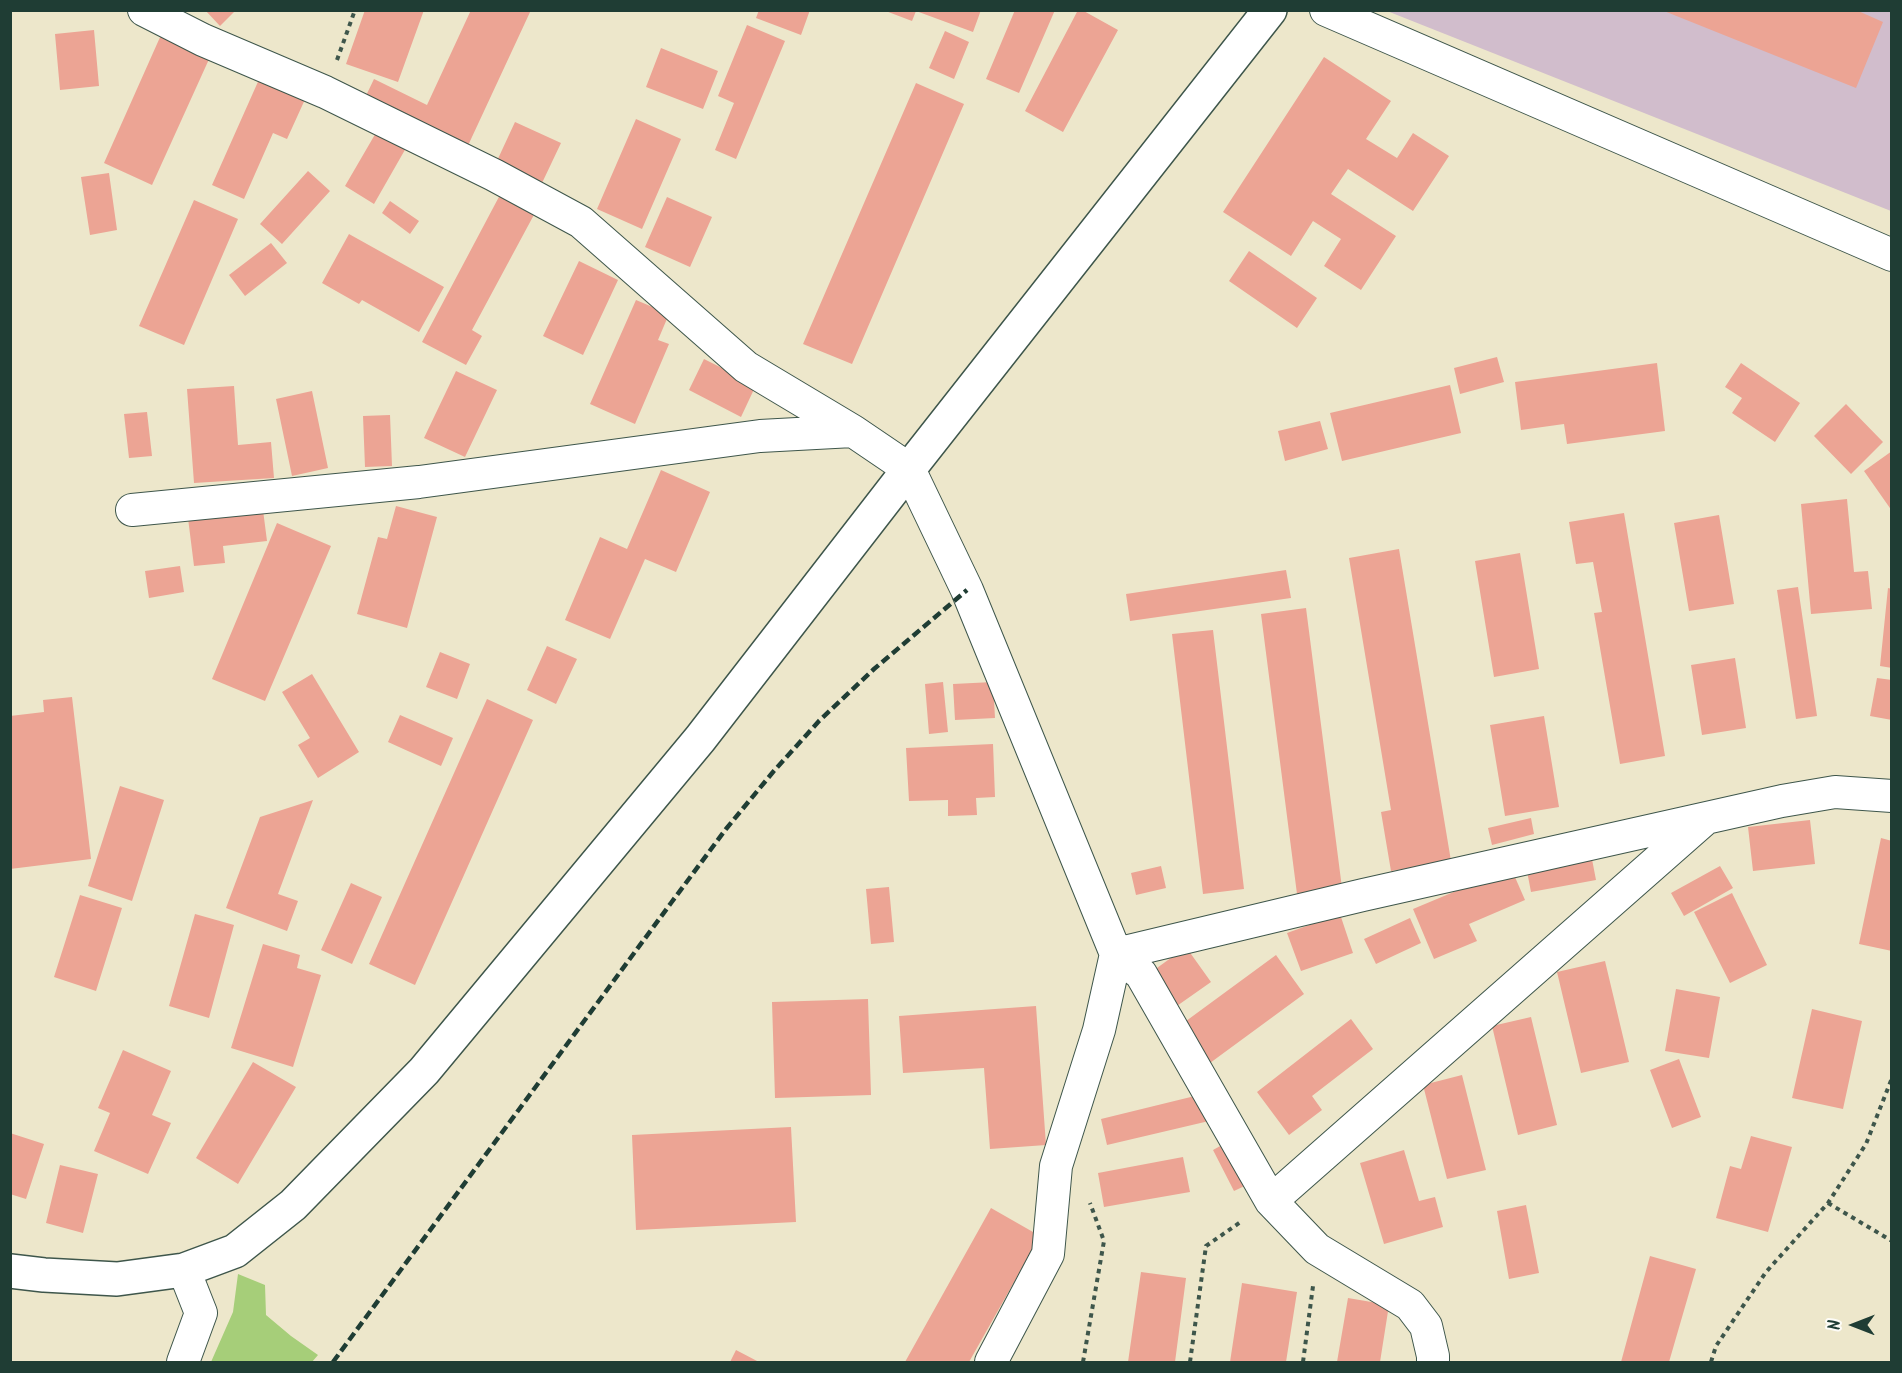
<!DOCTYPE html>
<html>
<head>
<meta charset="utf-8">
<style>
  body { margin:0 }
  #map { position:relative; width:1902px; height:1373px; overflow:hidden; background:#ede7cb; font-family:Kalam,sans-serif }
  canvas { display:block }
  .frame { position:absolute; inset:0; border:12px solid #1f3d34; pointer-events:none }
  .north { position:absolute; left:1824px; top:1295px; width:60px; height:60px; -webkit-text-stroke:4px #fdfcf7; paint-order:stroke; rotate:270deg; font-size:16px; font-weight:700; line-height:24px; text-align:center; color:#1f3d34 }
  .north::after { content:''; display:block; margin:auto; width:21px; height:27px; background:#1f3d34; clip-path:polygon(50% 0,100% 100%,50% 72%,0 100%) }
</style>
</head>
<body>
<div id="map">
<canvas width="1902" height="1373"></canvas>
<div class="frame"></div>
<div class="north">N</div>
</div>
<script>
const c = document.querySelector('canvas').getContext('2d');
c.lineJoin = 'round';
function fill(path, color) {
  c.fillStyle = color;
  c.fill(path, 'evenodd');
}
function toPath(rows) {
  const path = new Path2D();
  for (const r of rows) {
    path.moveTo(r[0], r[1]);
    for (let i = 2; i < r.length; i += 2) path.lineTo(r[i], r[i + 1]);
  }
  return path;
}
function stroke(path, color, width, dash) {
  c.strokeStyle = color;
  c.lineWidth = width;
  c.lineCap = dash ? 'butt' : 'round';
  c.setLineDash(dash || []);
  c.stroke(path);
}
fill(toPath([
  [1387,11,1891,11,1891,211]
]), '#d1bdcc');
fill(toPath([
  [238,1274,265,1285,266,1315,291,1336,318,1355,312,1362,211,1362,233,1312]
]), '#a6ce79');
fill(toPath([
  [205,10,236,10,220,26],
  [365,10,424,10,398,82,346,64],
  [471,10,531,10,465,152,362,104,374,79,427,105],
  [759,10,810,10,801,35,756,18],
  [883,10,981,10,973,32,916,11,912,21],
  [1015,10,1055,10,1019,93,986,79],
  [1078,10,1082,10,1118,30,1063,132,1025,111],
  [1856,10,1883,22,1856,88,1664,11],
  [747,25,785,41,736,159,715,150,734,103,718,96],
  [94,30,99,86,60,90,55,34],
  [945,31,969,42,954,79,929,68],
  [161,35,210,57,152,185,104,163],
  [661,48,718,71,703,109,646,87],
  [1324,57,1391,101,1366,139,1397,158,1413,133,1449,156,1413,211,1348,169,1331,194,1396,236,1361,290,1324,266,1341,239,1313,221,1291,256,1223,212],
  [261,75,307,95,287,139,273,133,244,199,212,185],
  [916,83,964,104,852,364,803,344],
  [636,119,681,139,642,229,597,209],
  [515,122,561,143,542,183,496,163],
  [377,131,406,148,374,204,345,186],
  [308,171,330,191,282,244,260,224],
  [109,173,117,230,90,235,81,177],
  [501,193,536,211,472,330,482,336,466,365,422,342],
  [667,197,712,217,690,267,645,247],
  [194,200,238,219,184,345,139,326],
  [390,201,419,221,410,234,382,213],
  [349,234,444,287,419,332,362,300,359,304,322,283],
  [271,243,287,263,245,296,229,275],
  [1249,251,1317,298,1297,328,1229,281],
  [579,261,618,280,583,355,543,336],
  [636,300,669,314,658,340,669,344,635,424,590,404],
  [1497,357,1504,382,1460,394,1454,368],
  [704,359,756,385,741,417,689,390],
  [1657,363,1665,431,1567,444,1564,424,1521,430,1515,382],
  [1741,363,1800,403,1775,442,1732,413,1742,398,1725,387],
  [456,371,497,390,465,457,424,438],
  [1450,385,1461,433,1342,461,1330,413],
  [234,386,238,445,271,442,274,478,194,483,187,389],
  [312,391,328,468,292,476,276,399],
  [1846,404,1883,442,1851,474,1814,436],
  [147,412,152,456,129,458,124,414],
  [390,415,392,466,365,467,363,416],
  [1320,421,1328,449,1285,461,1278,431],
  [1892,451,1892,511,1864,471],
  [661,470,710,492,676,572,645,559,610,639,565,620,600,537,627,549],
  [1847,499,1854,572,1868,571,1872,609,1811,614,1801,504],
  [396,506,437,517,407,628,357,614,378,537,387,539],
  [263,510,267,541,223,546,225,563,194,566,188,518],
  [1624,513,1665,756,1620,764,1594,613,1602,612,1593,562,1576,564,1569,522],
  [1719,515,1734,604,1689,611,1674,523],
  [277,523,331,546,265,701,212,679],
  [1399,549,1451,861,1391,871,1381,812,1391,810,1349,558],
  [1520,553,1539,669,1494,677,1475,561],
  [180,566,184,592,149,598,145,571],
  [1286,570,1291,598,1130,621,1126,594],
  [1798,587,1817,716,1796,719,1777,590],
  [1888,588,1892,589,1892,668,1880,666],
  [1306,608,1342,888,1297,894,1261,614],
  [1213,630,1244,889,1203,894,1172,634],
  [547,646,577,659,556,704,527,690],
  [440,652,470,664,457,699,426,687],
  [1735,658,1746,728,1702,735,1691,665],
  [312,674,359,752,318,778,298,745,310,738,282,692],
  [1877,678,1892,680,1892,720,1870,716],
  [943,682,948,732,929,734,925,684],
  [993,682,995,718,955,720,953,684],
  [72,697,91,859,10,869,10,716,44,712,43,700],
  [487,699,533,720,415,985,369,964],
  [400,715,453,738,441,766,388,742],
  [1544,716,1559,807,1505,816,1490,725],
  [993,744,995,797,976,798,977,815,948,816,948,800,909,801,906,748],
  [120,786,164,800,132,901,88,886],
  [313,800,278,894,298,901,287,931,226,908,260,817],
  [1531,818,1534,834,1492,845,1488,828],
  [1810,820,1815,864,1753,871,1748,827],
  [1881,838,1892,841,1892,951,1859,944],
  [1591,854,1596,880,1531,892,1526,866],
  [1161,866,1166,888,1136,895,1131,873],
  [1720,866,1733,888,1684,916,1671,893],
  [1511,868,1525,900,1469,924,1477,941,1434,959,1413,909],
  [351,883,382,897,352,964,321,950],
  [889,887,894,942,871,944,866,889],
  [1732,893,1767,965,1730,983,1694,912],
  [80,895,122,908,96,991,54,977],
  [195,914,234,925,209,1018,169,1006],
  [1340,914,1353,953,1301,971,1287,933],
  [1410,918,1421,943,1376,964,1364,939],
  [263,944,300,955,297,968,321,975,293,1067,231,1048],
  [1186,947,1211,982,1174,1008,1150,973],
  [1276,955,1304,994,1210,1063,1182,1024],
  [1605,961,1629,1062,1581,1073,1557,972],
  [1676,989,1720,997,1709,1058,1665,1051],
  [868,999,871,1095,775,1098,772,1002],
  [1036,1006,1046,1145,990,1149,984,1068,903,1073,899,1016],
  [1812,1009,1862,1021,1843,1109,1792,1098],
  [1531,1017,1557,1125,1518,1135,1492,1026],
  [1351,1019,1373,1049,1312,1096,1322,1110,1289,1135,1257,1092],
  [123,1050,171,1071,152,1115,171,1123,148,1174,94,1151,110,1113,98,1108],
  [1679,1059,1701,1117,1672,1128,1650,1070],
  [253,1062,296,1087,238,1184,196,1158],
  [1462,1075,1486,1170,1447,1179,1423,1085],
  [1203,1094,1209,1121,1107,1145,1101,1119],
  [791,1127,796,1222,636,1230,632,1135],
  [10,1133,44,1144,26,1199,10,1194],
  [1751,1136,1792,1147,1768,1232,1716,1218,1730,1166,1741,1169],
  [1231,1140,1253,1182,1234,1191,1213,1150],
  [1404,1150,1419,1201,1435,1197,1443,1227,1384,1244,1360,1163],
  [1183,1157,1190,1192,1104,1207,1098,1173],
  [60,1165,98,1174,83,1233,46,1223],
  [1526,1205,1539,1273,1509,1279,1497,1211],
  [991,1208,1040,1236,969,1362,905,1362],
  [1650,1256,1696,1269,1669,1362,1621,1362],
  [1141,1272,1186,1278,1175,1362,1128,1362],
  [1242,1283,1297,1292,1286,1362,1230,1362],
  [1348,1298,1389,1305,1380,1362,1337,1362],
  [736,1350,759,1362,730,1362]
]), '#eca494');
const minor = toPath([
  [144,10,203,40,325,92,494,175,581,222,746,367,853,431],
  [1326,10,1892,255],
  [132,510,419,482,760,436,853,431,909,469,967,590,1116,954,1099,1030,1056,1166,1048,1254,991,1362],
  [1116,954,1363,895,1782,801,1835,792,1892,796],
  [1116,954,1141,974,1271,1201,1317,1249,1410,1305,1426,1326,1433,1356,1433,1362],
  [1271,1201,1705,819],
  [183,1362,201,1313,184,1270]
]);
const tertiary = toPath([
  [10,1271,44,1275,117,1279,184,1270,235,1251,293,1205,424,1071,700,739,909,469,1270,10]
]);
stroke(minor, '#3e564b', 34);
stroke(tertiary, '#3e564b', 36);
stroke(toPath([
  [337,60,355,10],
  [1828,1203,1892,1241],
  [1083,1362,1104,1241,1090,1203],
  [1190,1362,1206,1246,1242,1221],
  [1303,1362,1313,1286],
  [1711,1362,1716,1346,1766,1272,1828,1203,1866,1144,1892,1078]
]), '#3e564b', 4, [4.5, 4.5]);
stroke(minor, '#fff', 32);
stroke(tertiary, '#fff', 33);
stroke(toPath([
  [333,1362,671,903,726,829,773,772,819,721,874,669,967,590]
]), '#1f3d34', 4.5, [9, 4.5]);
</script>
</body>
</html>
